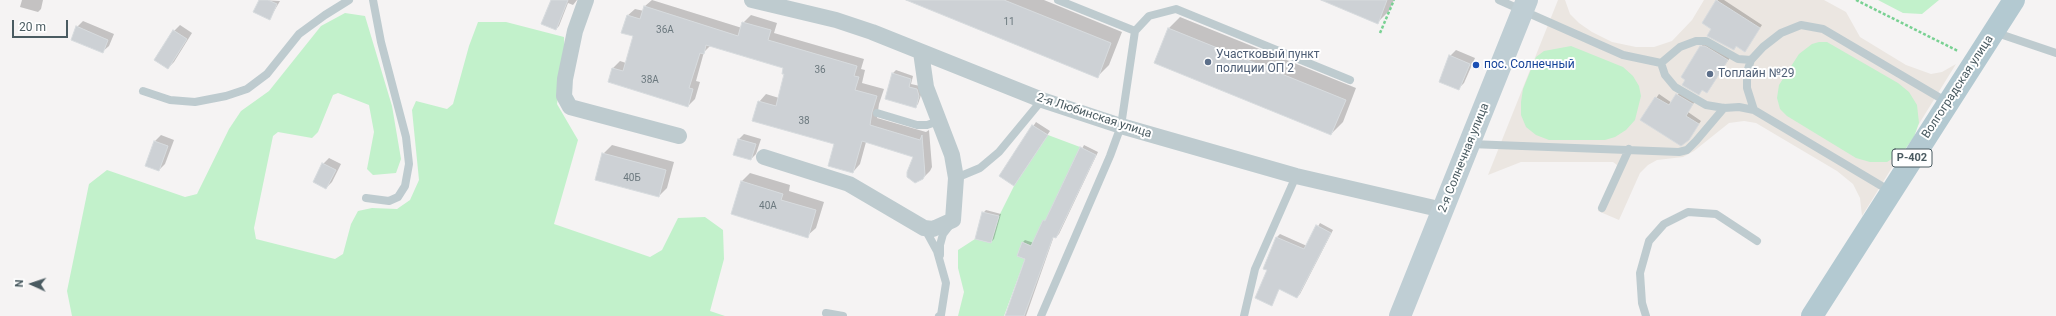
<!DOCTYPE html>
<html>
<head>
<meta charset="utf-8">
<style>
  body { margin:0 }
  #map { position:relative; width:2056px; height:316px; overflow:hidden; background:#f5f3f3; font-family:Roboto,sans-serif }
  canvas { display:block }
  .north { position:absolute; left:12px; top:264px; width:40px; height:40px; -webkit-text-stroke:3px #fff; paint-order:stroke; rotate:273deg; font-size:11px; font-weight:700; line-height:16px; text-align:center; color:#4a5b61 }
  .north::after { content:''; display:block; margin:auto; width:14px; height:18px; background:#4a5b61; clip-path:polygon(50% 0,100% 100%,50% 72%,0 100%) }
  .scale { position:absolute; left:12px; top:20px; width:56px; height:18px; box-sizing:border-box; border:2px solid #4a5b61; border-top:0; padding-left:5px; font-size:12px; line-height:14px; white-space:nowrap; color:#4a5b61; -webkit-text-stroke:3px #fff; paint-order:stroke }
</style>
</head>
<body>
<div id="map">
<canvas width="2056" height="316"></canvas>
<div class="north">N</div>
<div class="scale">20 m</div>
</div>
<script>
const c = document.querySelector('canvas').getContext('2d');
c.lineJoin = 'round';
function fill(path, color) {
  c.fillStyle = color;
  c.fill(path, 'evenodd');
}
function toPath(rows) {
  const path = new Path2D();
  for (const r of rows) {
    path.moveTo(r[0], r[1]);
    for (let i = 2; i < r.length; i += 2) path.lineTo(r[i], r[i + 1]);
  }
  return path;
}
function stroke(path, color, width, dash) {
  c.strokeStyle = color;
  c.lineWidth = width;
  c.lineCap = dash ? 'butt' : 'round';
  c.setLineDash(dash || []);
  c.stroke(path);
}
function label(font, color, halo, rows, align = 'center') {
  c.font = font + ' Roboto,sans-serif';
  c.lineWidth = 4;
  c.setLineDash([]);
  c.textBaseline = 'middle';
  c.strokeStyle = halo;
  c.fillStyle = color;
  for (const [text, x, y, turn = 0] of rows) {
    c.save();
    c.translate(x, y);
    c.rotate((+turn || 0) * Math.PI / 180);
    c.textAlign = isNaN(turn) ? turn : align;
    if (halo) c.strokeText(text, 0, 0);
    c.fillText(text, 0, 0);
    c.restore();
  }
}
fill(toPath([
  [1558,0,1565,0,1570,14,1579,23,1592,32,1612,42,1636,47,1654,47,1672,41,1692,20,1704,0,1824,0,1846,12,1860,37,1906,65,1931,74,1942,72,1956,64,1862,216,1860,198,1853,184,1837,171,1756,123,1744,121,1729,123,1694,151,1683,157,1657,160,1648,165,1640,173,1619,220,1598,211,1616,170,1617,165,1613,162,1521,162,1488,175]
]), '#ebe6e1');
fill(toPath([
  [1878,0,1939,0,1922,14,1903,13],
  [345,13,365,16,392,106,401,159,396,173,373,175,367,169,374,132,369,105,338,93,333,95,318,132,312,138,278,132,273,136,254,228,256,239,335,259,343,254,351,224,358,211,372,208,397,209,410,200,419,180,412,110,416,101,447,109,453,104,469,46,478,22,506,22,564,37,565,57,557,104,578,140,554,224,650,257,662,250,678,218,705,217,723,230,724,259,710,311,725,316,72,316,67,291,89,184,107,170,185,197,197,194,229,129,241,111,269,91,321,26],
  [1819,42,1827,42,1898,83,1909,92,1917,105,1919,123,1914,137,1903,152,1887,162,1870,162,1856,158,1787,116,1780,109,1777,98,1779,85,1799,54,1812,44],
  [1571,46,1623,67,1633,76,1639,86,1641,96,1635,120,1626,130,1615,137,1605,140,1549,140,1536,135,1526,127,1521,115,1521,102,1523,89,1536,57,1544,51],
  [1048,135,1080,147,1034,247,1022,242,1017,256,1025,259,1004,316,958,316,964,292,958,268,958,250,975,239,991,243,999,216,1014,186]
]), '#c2f1cb');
fill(toPath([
  [22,0,43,0,41,9,38,12,20,7],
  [260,0,280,1,270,18],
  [552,0,577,0,573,5,568,3,559,26,556,29],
  [652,0,742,28,743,23,751,15,777,23,774,33,864,59,861,69,865,70,862,83,884,89,879,104,877,118,926,132,929,130,932,167,930,171,923,178,915,156,866,142,860,164,853,172,835,143,759,102,766,94,779,98,785,73,785,67,711,45,704,52,696,81,700,82,695,99,688,106,613,68,620,61,626,63,635,36,627,16,635,9,644,11,645,6],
  [909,0,1044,0,1122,32,1109,65,1097,77],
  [1322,0,1394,0,1389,11,1377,23],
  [1718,0,1724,0,1762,25,1745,50,1737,45,1734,49,1712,28,1703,22],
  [1180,17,1356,88,1343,122,1331,134,1155,62,1169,28],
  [83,21,114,34,109,46,102,52,77,27],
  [180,25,192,33,174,62,168,68,174,31],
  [1704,43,1731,56,1710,88,1706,92,1703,89,1699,93,1701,47],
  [1456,50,1475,58,1464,83,1458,89,1450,56],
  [896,70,913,76,911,84,920,86,922,92,918,104,915,107,893,73],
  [1680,92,1695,101,1688,112,1701,121,1687,141,1682,145,1642,119,1659,94,1672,103],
  [1036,122,1050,131,1014,184,1000,176],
  [744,134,761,139,756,154,751,159,739,139],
  [161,135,174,140,165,164,159,170,146,165,155,141],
  [612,145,674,162,667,188,659,196,603,154],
  [1084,145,1098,152,1059,234,1056,237,1054,236,1026,316,1006,316,1027,259,1022,243,1025,240,1034,243],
  [329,158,341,164,332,182,326,188,323,164],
  [750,173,790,185,789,191,824,202,816,228,807,236,732,214,742,181],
  [986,210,1001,214,994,239,991,242,983,213],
  [1320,223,1333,230,1300,294,1297,297,1280,288,1271,304,1268,270,1264,268,1277,237,1280,234,1307,246]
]), '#0003');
const building = toPath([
  [259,0,268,0,277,4,270,20,253,12,259,0],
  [551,0,568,0,556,30,541,24,551,0],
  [906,0,1004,0,1111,43,1098,78,906,0],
  [1321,0,1387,0,1378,24,1321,0],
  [1716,0,1760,28,1745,52,1736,46,1734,50,1707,36,1711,29,1702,23,1716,0],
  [644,6,738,36,742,22,771,30,768,40,857,66,854,76,859,77,855,90,877,96,872,112,870,125,920,140,922,135,925,175,923,179,915,183,907,177,907,172,913,157,862,141,853,173,828,166,834,144,752,121,758,101,776,106,784,74,782,74,783,68,706,45,704,54,700,53,689,88,693,89,688,107,608,82,612,68,623,71,633,36,621,33,627,15,640,19,644,6],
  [76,26,108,40,103,53,71,40,76,26],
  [1168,28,1346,100,1331,135,1154,63,1168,28],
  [173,30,187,39,168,69,154,60,173,30],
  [1700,46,1705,46,1728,60,1707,93,1702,90,1699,95,1682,85,1685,80,1681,77,1700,46],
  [1449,55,1470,64,1459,90,1439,82,1449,55],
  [892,73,911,79,909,87,917,89,919,96,916,108,885,99,892,73],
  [1676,94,1693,104,1686,116,1699,124,1689,140,1681,146,1640,120,1655,97,1669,105,1676,94],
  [1032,125,1048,135,1014,186,999,176,1032,125],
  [738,139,756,144,751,160,733,155,738,139],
  [154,141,168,146,159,171,145,166,154,141],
  [1080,147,1096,155,1056,238,1053,237,1024,316,1005,316,1025,259,1017,256,1022,242,1031,246,1043,220,1045,221,1080,147],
  [602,153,666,170,659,197,595,180,602,153],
  [322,163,336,170,326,189,313,182,322,163],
  [741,181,783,194,781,200,816,210,808,238,731,214,741,181],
  [982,212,999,216,991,243,975,239,982,212],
  [1316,225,1331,233,1297,298,1279,289,1272,306,1255,298,1267,270,1263,269,1276,237,1304,249,1316,225]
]);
fill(building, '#cdd1d5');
stroke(building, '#d7dbde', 1);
stroke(toPath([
  [1856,0,1958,51],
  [1380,33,1394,0]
]), '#79d193', 2.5, [3, 2]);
stroke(toPath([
  [1058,0,1135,31],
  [1499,0,1623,55,1661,63],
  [1994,32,2056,53],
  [1661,63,1665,75,1675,87,1706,105,1724,108,1739,107,1754,110,1890,191],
  [1661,63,1680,47,1696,41,1706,41,1738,59,1751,60],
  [143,91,170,100,195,102,226,96,247,89,267,74,299,34,325,15,349,0],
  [1754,110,1747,88,1747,72,1751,60,1763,47,1781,33,1801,25,1823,29,1947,102],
  [877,113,917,125,927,125,939,121],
  [1470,144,1679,152,1687,150,1696,141,1724,108],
  [956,178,980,168,999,152,1042,100],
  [366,198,389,201,398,197,405,186,409,164,406,137,381,42,373,0],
  [1602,208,1629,149],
  [925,229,937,251,946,283,941,315,939,316],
  [940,255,940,245,943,234,950,225],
  [826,313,843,316],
  [1041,316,1110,156,1121,126,1135,31,1149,16,1176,9,1350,80],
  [1244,316,1255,269,1296,176],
  [1646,316,1642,303,1640,273,1649,241,1664,224,1688,212,1716,214,1757,241]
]), '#becbcf', 8);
stroke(toPath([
  [586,0,575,31,565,79,564,96,570,107,679,136],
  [752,0,836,20,872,32,1042,100,1121,126,1296,176,1443,210],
  [764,157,849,184,924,228,933,229,953,220,956,178,952,155,926,87,921,52]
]), '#becbcf', 16);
stroke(toPath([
  [1400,316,1527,0]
]), '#bfced4', 22);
stroke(toPath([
  [1812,316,2014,0]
]), '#b3c9d1', 22);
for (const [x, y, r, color] of [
  [1208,62,4,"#5c6f8a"],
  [1476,65,4,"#1a4fb4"],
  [1710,74,4,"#5c6f8a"]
]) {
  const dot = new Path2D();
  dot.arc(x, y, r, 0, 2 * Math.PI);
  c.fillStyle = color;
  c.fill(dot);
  stroke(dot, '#fff', 1.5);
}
label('10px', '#6b787e', null, [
  ["11",1009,22],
  ["36А",665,30],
  ["36",820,70],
  ["38А",650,80],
  ["38",804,121],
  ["40Б",632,178],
  ["40А",768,206]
]);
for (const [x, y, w] of [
  [1912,158,40]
]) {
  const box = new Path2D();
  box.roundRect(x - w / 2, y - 9, w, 18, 3);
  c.fillStyle = '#fff';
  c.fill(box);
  stroke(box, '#4a5b61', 1);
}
label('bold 11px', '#4a5b61', null, [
  ["Р-402",1912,158]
]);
label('12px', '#4e5e75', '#fff', [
  ["Участковый пункт",1216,55],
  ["полиции ОП 2",1216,69],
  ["Топлайн №29",1718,74]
], 'left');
label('12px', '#164399', '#fff', [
  ["пос. Солнечный",1484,65]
], 'left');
label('12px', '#4a5b61', '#fff', [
  ["Волгоградская улица",1958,87,-57],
  ["2-я Любинская улица",1094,116,18],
  ["2-я Солнечная улица",1464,158,-68]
]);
</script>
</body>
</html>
